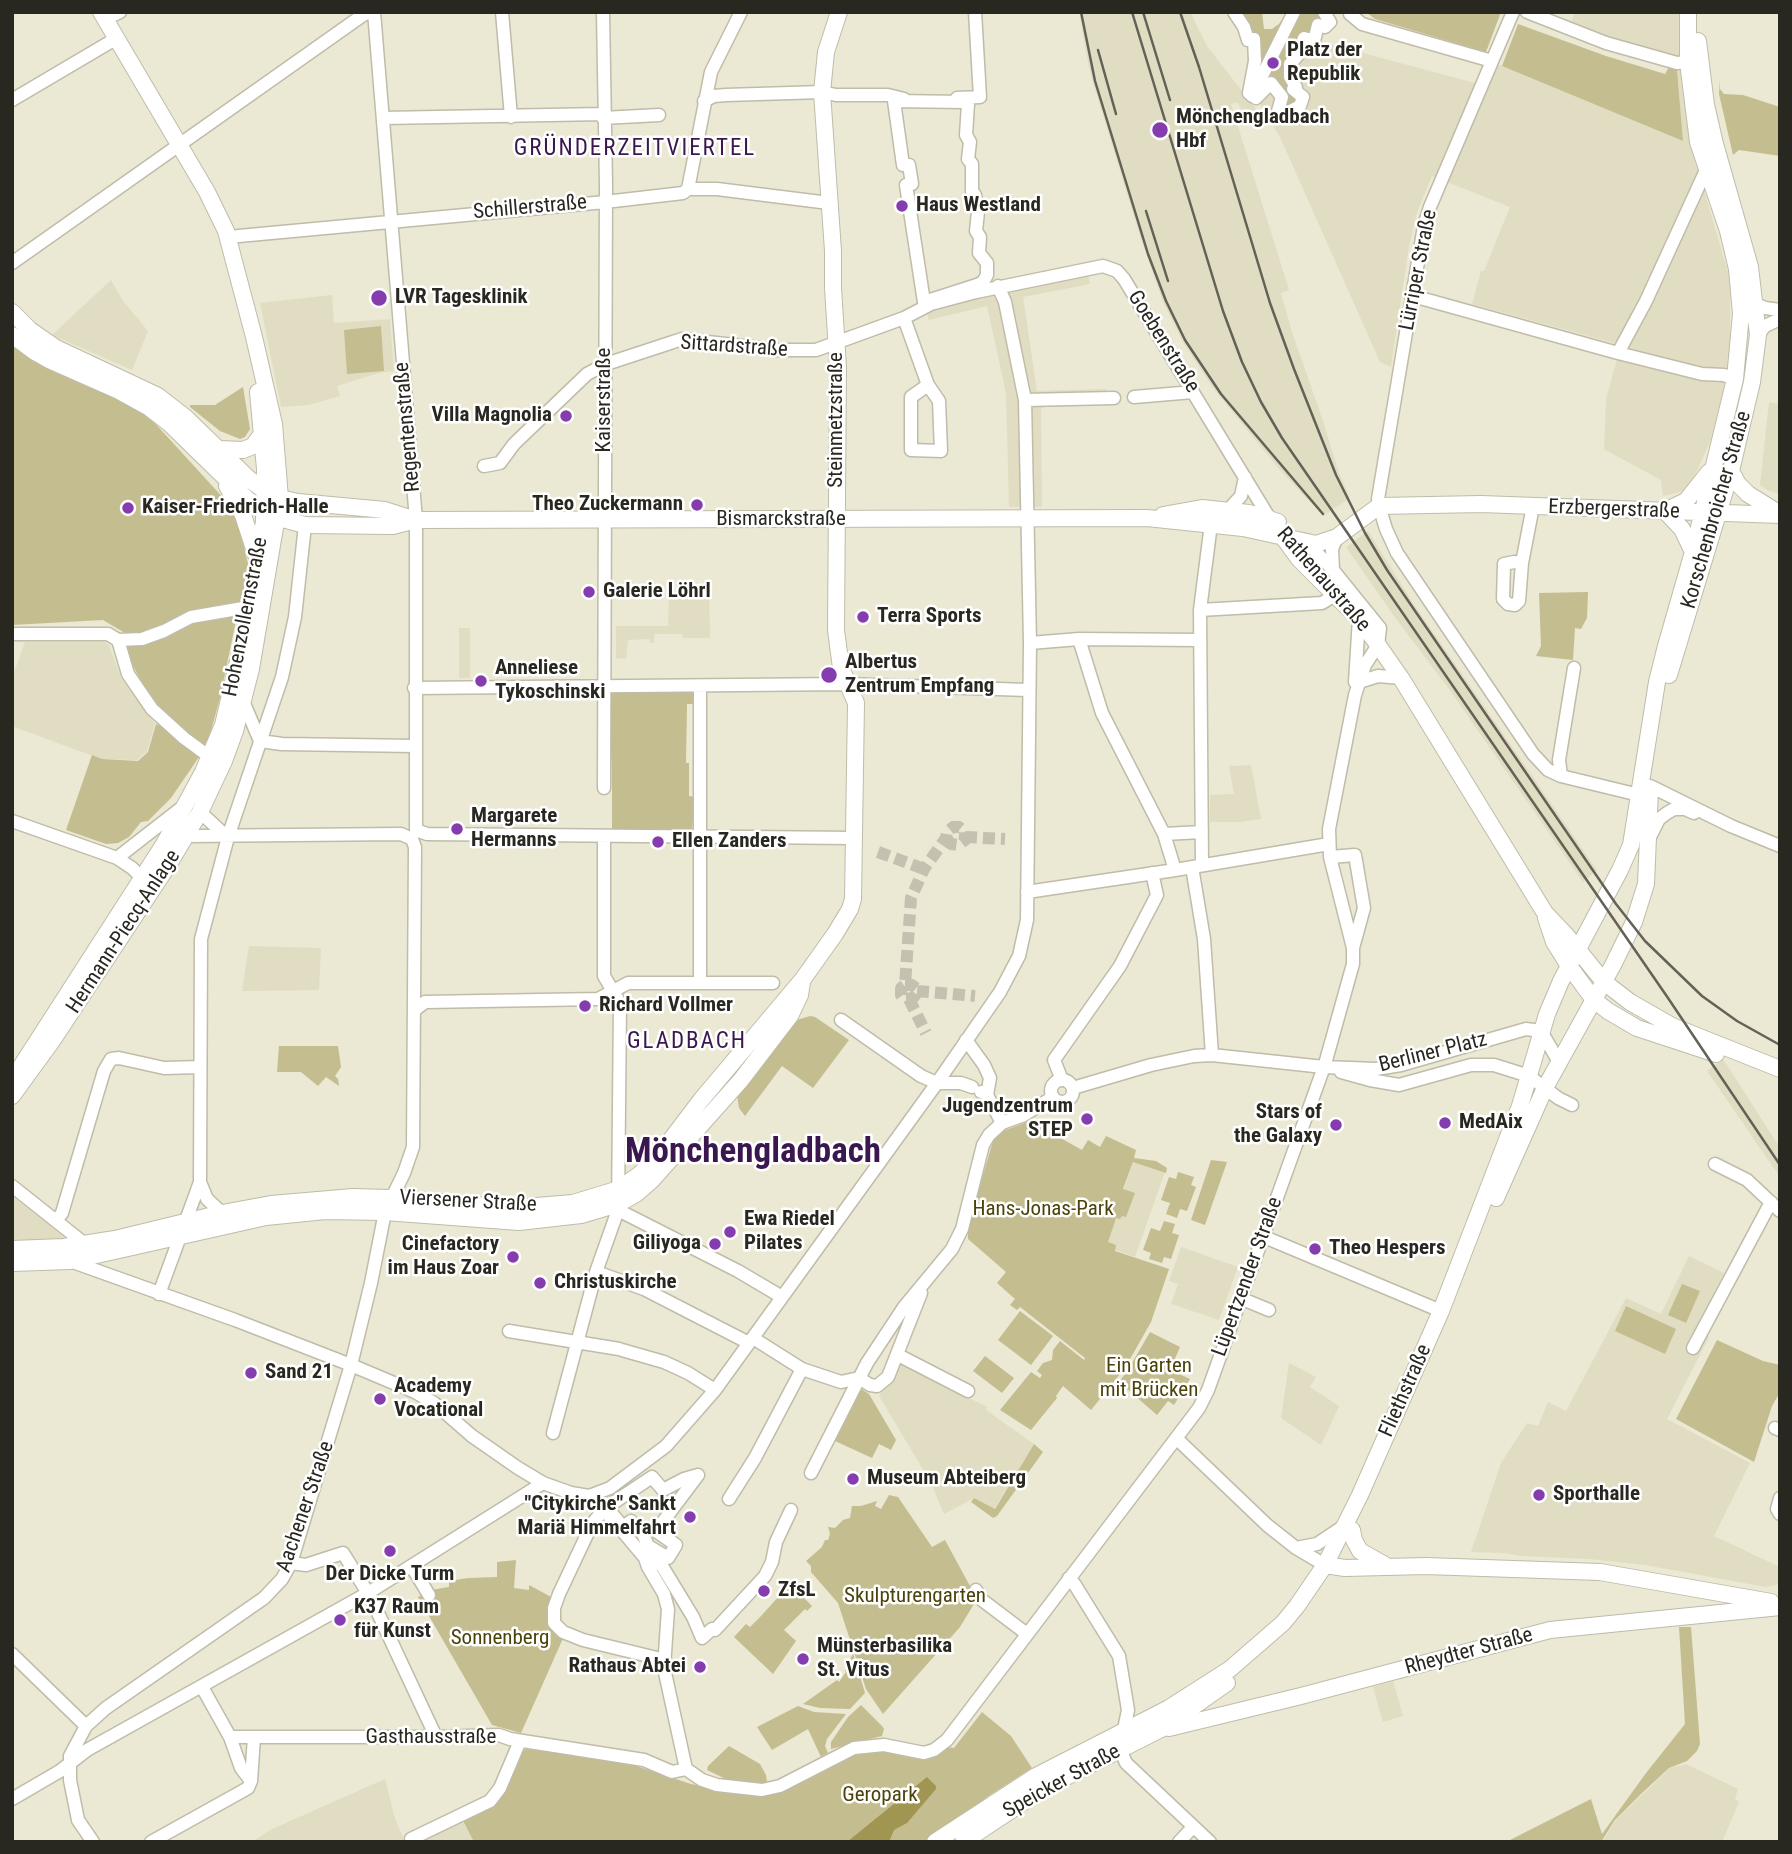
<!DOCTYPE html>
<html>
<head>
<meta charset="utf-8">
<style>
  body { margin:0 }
  #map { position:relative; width:1792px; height:1854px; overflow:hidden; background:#ebe8d4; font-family:"Roboto Condensed",sans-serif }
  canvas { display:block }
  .frame { position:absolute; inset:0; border:14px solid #282720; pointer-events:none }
</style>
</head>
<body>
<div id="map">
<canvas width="1792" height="1854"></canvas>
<div class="frame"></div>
</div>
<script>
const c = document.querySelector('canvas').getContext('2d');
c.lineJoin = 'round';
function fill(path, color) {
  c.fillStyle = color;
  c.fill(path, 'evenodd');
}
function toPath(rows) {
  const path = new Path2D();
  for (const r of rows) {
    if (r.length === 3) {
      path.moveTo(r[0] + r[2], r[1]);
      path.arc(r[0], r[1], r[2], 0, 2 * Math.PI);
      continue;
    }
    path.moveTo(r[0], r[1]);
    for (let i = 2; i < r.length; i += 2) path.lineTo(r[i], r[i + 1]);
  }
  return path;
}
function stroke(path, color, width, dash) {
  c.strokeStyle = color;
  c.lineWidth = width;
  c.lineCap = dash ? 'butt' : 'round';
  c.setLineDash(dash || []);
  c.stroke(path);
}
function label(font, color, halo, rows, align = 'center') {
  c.font = font + ' "Roboto Condensed",sans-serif';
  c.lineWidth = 5;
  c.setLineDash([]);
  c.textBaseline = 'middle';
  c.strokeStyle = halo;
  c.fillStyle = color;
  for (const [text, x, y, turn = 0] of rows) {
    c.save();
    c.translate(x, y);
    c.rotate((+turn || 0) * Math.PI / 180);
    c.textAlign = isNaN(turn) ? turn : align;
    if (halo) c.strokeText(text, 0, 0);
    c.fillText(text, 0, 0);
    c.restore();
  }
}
fill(toPath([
  [1079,12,1190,12,1207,46,1266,122,1263,124,1255,113,1247,118,1237,102,1231,104,1289,290,1281,293,1292,332,1323,421,1339,473,1350,498,1323,516,1280,470,1213,388,1183,342,1163,302,1140,236,1098,99,1089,68],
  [1575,12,1682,12,1689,139,1730,279,1730,369,1725,409,1688,490,1663,496,1661,480,1604,449,1606,399,1621,345,1472,304,1481,271,1484,271,1510,207,1432,176,1417,212,1409,246,1391,367,1380,362,1280,137,1256,98,1303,37,1486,86,1495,63,1683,141,1676,60,1570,25],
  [1088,276,1090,284,1023,297,1037,391,1106,389,1106,404,1044,407,1041,409,1042,507,1009,507,1006,393,987,306,929,320,927,313,1003,292],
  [111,280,123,301,148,331,132,370,52,335],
  [332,295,334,323,390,319,394,371,379,373,337,386,340,396,309,405,281,407,260,303],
  [1769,402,1780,404,1780,494,1767,490,1760,485],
  [1368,531,1413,603,1597,870,1583,882,1449,689,1394,616,1346,547],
  [709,591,710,638,683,638,682,634,654,634,654,643,650,643,649,639,628,640,626,659,616,658,616,626,668,626,669,593],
  [459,628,470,628,470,678,459,678],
  [25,642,105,642,109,645,121,678,155,724,147,751,137,760,101,759,12,726,12,678],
  [1251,765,1261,819,1240,822,1210,822,1210,795,1234,794,1229,766],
  [249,946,321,948,319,990,242,991],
  [1723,1059,1780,1148,1780,1177,1707,1071],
  [1135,1158,1166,1169,1135,1257,1104,1246],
  [12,1196,46,1222,67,1240,12,1240],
  [1181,1247,1238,1267,1219,1320,1171,1304,1178,1284,1169,1281],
  [1689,1256,1724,1273,1695,1329,1709,1337,1667,1419,1750,1463,1714,1536,1780,1567,1780,1584,1766,1587,1645,1565,1589,1559,1521,1556,1504,1553,1471,1552,1501,1463,1527,1423,1538,1426,1548,1402,1566,1411,1626,1298,1661,1314],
  [899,1363,987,1407,986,1410,1034,1444,994,1509,974,1498,944,1514,931,1483,879,1396],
  [1289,1363,1316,1377,1310,1387,1339,1406,1321,1445,1281,1418],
  [1393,1681,1403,1716,1383,1722,1373,1687],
  [1686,1764,1738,1789,1735,1799,1739,1802,1722,1842,1602,1842,1616,1820,1670,1768],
  [385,1779,394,1816,405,1842,252,1842,270,1830],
  [462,1821,474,1842,415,1842]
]), '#e1ddc2');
fill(toPath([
  [1234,12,1262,12,1264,29,1272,29,1279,24,1287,12,1324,12,1326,16,1314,41,1304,39,1291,64,1303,97,1286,113,1282,97,1255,61],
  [1366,12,1501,12,1486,52,1375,19],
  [1518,24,1606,56,1665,74,1669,67,1677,70,1683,141,1502,66],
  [1720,79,1720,89,1724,94,1743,95,1780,107,1780,156,1739,150,1733,155,1719,94],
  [381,326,384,371,347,374,344,330],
  [12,344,134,406,151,419,227,502,238,520,248,564,247,578,239,604,152,631,130,636,103,620,12,625],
  [243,387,250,429,245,437,240,439,220,431,190,407,190,405,215,405],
  [1588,592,1587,618,1581,629,1575,628,1573,660,1536,656,1541,646,1539,593],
  [238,611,220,698,209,738,203,748,155,706,128,657,124,654,126,645,196,619],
  [617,692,697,693,697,704,687,704,686,763,689,763,689,796,695,797,692,831,614,831,612,828,612,770,608,699,610,693],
  [156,724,168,730,199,757,171,798,148,821,141,822,129,837,118,843,106,844,66,830,92,755,102,759,138,761,148,752],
  [810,1016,815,1017,849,1040,813,1088,782,1066,745,1116,739,1108,737,1095,797,1020],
  [279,1046,338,1046,341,1067,335,1076,338,1079,339,1086,326,1077,318,1086,301,1072,277,1072],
  [1030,1121,1082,1150,1088,1140,1100,1147,1106,1136,1136,1150,1134,1158,1156,1161,1167,1168,1166,1173,1133,1162,1123,1189,1135,1193,1126,1217,1122,1216,1120,1219,1116,1218,1108,1242,1116,1245,1115,1251,1169,1269,1151,1322,1125,1368,1091,1410,1063,1386,1056,1396,1057,1398,1031,1430,1000,1410,1031,1372,1040,1378,1042,1375,1037,1371,1043,1363,1052,1360,1053,1350,1060,1341,1084,1360,1085,1358,1020,1307,1017,1310,1010,1305,1015,1299,997,1283,1006,1272,968,1239,968,1227,993,1141,1003,1131],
  [1211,1160,1227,1162,1205,1225,1191,1220],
  [1178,1172,1194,1177,1191,1185,1196,1187,1187,1211,1180,1209,1177,1218,1166,1214,1170,1203,1161,1200,1169,1177,1176,1179],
  [1164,1221,1175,1224,1172,1233,1179,1235,1171,1259,1164,1257,1162,1263,1149,1259,1151,1253,1143,1250,1151,1228,1160,1231],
  [1682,1284,1700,1291,1686,1323,1668,1315],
  [1626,1306,1676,1329,1665,1354,1615,1331],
  [1020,1311,1053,1336,1031,1365,998,1340],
  [1150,1332,1180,1347,1170,1370,1190,1379,1174,1405,1168,1401,1157,1415,1119,1382,1128,1370],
  [1717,1340,1763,1361,1780,1365,1780,1392,1772,1406,1754,1462,1676,1419],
  [985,1356,1014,1378,1002,1393,973,1371],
  [860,1388,869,1394,896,1440,891,1450,879,1444,872,1458,835,1441],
  [1034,1444,1043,1452,997,1516,993,1518,971,1502,974,1498,995,1509],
  [889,1495,898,1497,932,1547,945,1540,977,1599,960,1627,883,1714,866,1689,838,1603,811,1572,811,1566,806,1561,822,1547,825,1540,828,1540,830,1534,828,1527,835,1528,843,1520,850,1518,852,1506,861,1506,877,1501,875,1506,881,1509],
  [516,1560,514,1588,529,1590,529,1585,553,1598,547,1612,548,1625,554,1632,564,1636,521,1733,492,1725,418,1597,431,1590,449,1587,449,1581,468,1578,497,1577,497,1562],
  [790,1584,812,1606,807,1611,805,1609,784,1630,796,1641,773,1674,734,1637,746,1624,750,1627,761,1616],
  [1679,1627,1691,1627,1700,1744,1697,1751,1687,1761,1669,1768,1641,1794,1615,1820,1601,1842,1506,1842,1591,1799,1602,1834,1646,1773,1685,1724],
  [853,1653,865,1693,850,1709,820,1708,803,1704,837,1680,839,1682,846,1672,845,1671],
  [861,1705,882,1726,884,1729,882,1736,831,1749,831,1742,848,1717],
  [798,1706,814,1712,846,1714,827,1739,825,1746,828,1753,821,1757,808,1729,772,1750,757,1727],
  [982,1712,1011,1736,1032,1768,987,1797,978,1806,928,1842,474,1842,463,1821,490,1805,521,1752,526,1749,627,1763,691,1784,753,1796,764,1795,855,1754,893,1751,921,1759,936,1756,947,1747,954,1748],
  [729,1746,760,1764,766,1775,767,1782,761,1784,730,1781,707,1770,708,1766]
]), '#c4bd90');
fill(toPath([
  [927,1777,936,1786,936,1789,907,1823,894,1830,889,1842,847,1842]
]), '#a19651');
stroke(toPath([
  [965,837,1005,839],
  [878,852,924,869],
  [905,985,912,985,916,988,916,994,913,998,904,999,901,995,901,988,905,985,911,898,924,869,946,838,947,832,953,827,959,827,965,832,965,840,958,845,951,844,946,838],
  [917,991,975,996],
  [909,999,926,1033]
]), '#c4c1b0', 12, [12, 6]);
const minor = toPath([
  [374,12,416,520,416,830,427,834,854,838],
  [502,12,511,117],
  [603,12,606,185,604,788],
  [1234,12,1244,27,1248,40,1254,39,1255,61,1249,93,1256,98,1271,83,1282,97,1278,111,1286,113,1300,106,1303,97,1293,89,1296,87,1290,77,1290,64,1298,55,1304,38,1314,41,1318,25,1325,27,1330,22,1324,12],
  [1513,12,1430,207,1424,226,1378,499,1379,506,1386,529,1397,553,1533,754,1548,770,1561,776,1639,795],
  [1527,12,1606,43,1677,63,1688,62],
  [1350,14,1362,24,1492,61],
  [105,19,120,12],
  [1252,96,1294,12],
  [957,98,980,97,975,12],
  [12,100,117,38],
  [704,101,714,96,726,95,822,92,836,95,888,95,904,99],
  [894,101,965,102,968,104,966,135,970,142,968,159,972,164,972,191,975,195,978,212,976,231,980,237,979,253,987,263,987,275,983,282,977,285,924,302,906,185,912,184,909,165,903,165,894,101],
  [383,118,604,114],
  [603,118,659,115],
  [688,189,711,72,741,12],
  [228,237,605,202,683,193,688,189,717,189,829,203],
  [12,263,363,15,370,12],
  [1413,296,1618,353,1702,374,1724,375,1735,379],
  [1756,304,1765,308,1780,310],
  [904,318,928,385,939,401,941,451,911,450,911,397,928,385],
  [1758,335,1765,326,1780,319],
  [1618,353,1646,301,1706,170],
  [1134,397,1193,392],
  [1025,400,1114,398],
  [484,466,500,463,514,444,587,374,606,364,670,343,682,339,777,350,816,350,904,318,931,304,976,292,1103,266,1117,271,1124,279,1270,519,1275,522],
  [1228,510,1241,496,1245,477],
  [1522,563,1514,562,1504,564,1503,599,1508,604,1515,605,1519,601,1522,563,1533,506],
  [1333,570,1332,549,1337,537],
  [1200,610,1322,603,1335,595],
  [12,634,108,634,118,640,142,639,164,631,191,617,249,607],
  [1079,639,1102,713,1164,834,1175,870],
  [118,640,128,674,152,709,184,738,203,752,217,759],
  [1030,643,1079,639,1200,640],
  [1355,682,1359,619],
  [1359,682,1378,676,1401,678],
  [700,687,700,983],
  [414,688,847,684,1028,690],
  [243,701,260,741],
  [260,741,282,744,416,746],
  [1561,776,1559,760,1574,668],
  [1650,786,1731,826,1780,846],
  [200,812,227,837],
  [12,821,117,858,132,868,143,879],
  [1164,834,1202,832],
  [1650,837,1659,819,1667,813,1674,809,1685,809,1694,813],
  [1330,857,1355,855,1364,908,1353,948],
  [117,858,180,809],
  [1202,865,1200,610,1211,524,1214,517],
  [1192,867,1204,939,1212,1055],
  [1027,892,1175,870,1329,844],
  [416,1009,425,1002,598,999,628,983,773,983],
  [841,1020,921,1076,937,1083,961,1083,972,1087],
  [966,1040,984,1065,990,1078,987,1095],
  [1341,1072,1370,1080,1399,1085,1471,1065,1494,1065,1529,1076,1558,1098,1572,1105],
  [1062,1080,1054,1060,1120,966,1157,895,1152,873],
  [1062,1091,11],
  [1073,1088,1151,1065,1194,1056,1212,1055,1324,1067,1376,1069,1401,1065,1526,1029,1541,1031,1559,1062],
  [981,1092,987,1095,1002,1123],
  [1715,1164,1747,1180,1780,1211],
  [200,1182,207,1199,222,1213],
  [12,1186,85,1244],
  [618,1210,738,1271,782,1297],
  [56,1221,62,1213,104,1071,111,1059,119,1058,164,1068,200,1067],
  [1262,1236,1441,1311],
  [70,1261,235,1320,351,1365,415,1392,434,1403,472,1436,518,1468,543,1483,571,1493,589,1496,610,1488,666,1446,715,1390,937,1083,1000,992,1019,956,1027,920,1030,643,1025,400,1005,302,998,286],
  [596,1272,644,1289,749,1343],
  [159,1294,200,1182,201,939,228,837,282,677,295,617,305,525],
  [1240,1298,1269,1310],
  [509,1331,619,1349],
  [753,1338,802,1369],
  [1693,1348,1771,1202],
  [622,1350,664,1362,688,1373,715,1390],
  [898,1355,968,1391],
  [859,1378,870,1385,877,1386,888,1377,921,1293],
  [1775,1428,1780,1430],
  [553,1433,596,1272,618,1210,620,1003,604,976,604,836],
  [1176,1438,1267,1525,1296,1548,1325,1565],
  [811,1473,867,1363,904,1307,952,1249,962,1229,983,1145,989,1135,1002,1123,1024,1115,1053,1097],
  [698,1475,656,1531,676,1545,668,1558,648,1546,643,1534,631,1521,623,1527,609,1510,613,1503,652,1477,663,1490,684,1479,698,1475],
  [1780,1498,1777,1509,1780,1514],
  [729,1499,755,1458,802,1369,841,1382,859,1378],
  [601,1513,608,1514,645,1558,657,1562,662,1566,693,1617,702,1638,712,1629,715,1630,765,1576,772,1562,776,1542,791,1510],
  [601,1513,592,1524,559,1594,554,1608,554,1623,563,1632,583,1640,665,1660],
  [1296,1548,1317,1544,1344,1526],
  [645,1558,648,1567,664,1594,668,1609,664,1668,686,1769,702,1780,717,1785,762,1790,780,1786,854,1748,884,1745,924,1753,934,1750,947,1740,1199,1408,1208,1390,1325,1064,1353,964,1353,948,1330,857,1329,829,1355,695,1365,665,1378,645,1380,628,1333,570,1305,540],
  [291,1563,306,1565,343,1553,371,1598,436,1737],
  [412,1567,429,1595],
  [1069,1578,1075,1585,1119,1656,1128,1710,1120,1749,1126,1763,1210,1842],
  [976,1590,982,1600,1027,1634],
  [12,1654,86,1726],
  [230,1737,436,1737,499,1735,510,1739,644,1760,672,1772,686,1769],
  [251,1781,254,1737],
  [12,1799,60,1771,87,1750,368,1593,543,1483],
  [411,1839,490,1801,500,1788,520,1741],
  [93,1842,78,1820,70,1780,70,1756,86,1726,106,1708,264,1598,282,1579,291,1563,351,1365,371,1283,385,1212,404,1173,413,1147,415,847,412,839,401,834,186,836],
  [151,1842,248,1788,251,1781,241,1768,230,1737,202,1687],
  [1179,1842,1193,1827]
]);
const major = toPath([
  [12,312,30,330,56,348,158,396,185,417,249,479,265,491,280,498,298,502,385,510,416,520,1147,518,1243,528,1316,544,1337,537,1379,506,1481,504,1780,515],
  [12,335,35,352,51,361,119,391,148,407,170,424,247,499,271,516,305,525,393,526,416,520],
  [219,449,243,450,253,446,261,435],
  [1731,471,1738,484,1748,494,1780,514],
  [227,486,243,515,256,555],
  [1667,510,1686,501,1709,472],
  [1665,511,1682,529,1693,552],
  [1163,515,1202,508,1249,513,1278,522],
  [1270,519,1299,559,1359,619,1373,638,1401,678,1545,913,1566,935,1604,982,1630,1002,1672,1026,1780,1069],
  [1669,675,1731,471,1752,382,1758,335,1750,267,1715,144,1706,105,1698,41],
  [1546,918,1554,942,1569,966,1594,1000,1608,1011,1637,1028,1716,1054],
  [16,1074,164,844,203,772,223,725,244,636,264,521,265,469,258,392],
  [12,1096,52,1041,169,864,200,812,224,761,235,731,251,669,280,498,274,424,254,337,226,231,207,192,101,12],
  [1496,1198,1545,1088,1613,965,1634,922,1646,884,1650,790],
  [12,1249,64,1247,115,1239,222,1213,271,1204,353,1197,390,1198,512,1208,573,1203,619,1189,640,1174,663,1150,701,1100,803,979,835,934,850,909,853,899,856,703,841,668,836,630,838,367,833,288,833,251,822,92,826,52,839,12],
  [12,1263,70,1261,266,1217,325,1211,385,1212,519,1222,581,1215,618,1204,636,1194,652,1180,741,1080,790,1016,800,995,802,982],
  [1352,1530,1354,1540,1360,1551,1385,1565],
  [1325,1565,1345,1568,1426,1566,1600,1572,1771,1602],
  [1169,1728,1301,1696,1550,1630,1780,1607],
  [935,1842,1036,1776,1169,1708,1205,1685,1230,1669,1283,1623,1297,1606,1325,1565,1360,1495,1441,1311,1520,1106,1547,1014,1561,981,1620,870,1631,845,1657,682,1666,646,1693,552,1735,379,1741,314,1737,269,1728,231,1698,142,1688,62,1688,12],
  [963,1842,1046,1787,1163,1728,1227,1683]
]);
stroke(minor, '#bfbca9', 15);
stroke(major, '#bfbca9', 18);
stroke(minor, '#fff', 12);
stroke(major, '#fff', 16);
stroke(toPath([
  [1081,12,1095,81,1148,254,1166,301,1185,340,1221,394,1323,514],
  [1132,12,1223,311,1242,362,1261,402,1282,438,1668,998,1780,1165],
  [1143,12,1170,100],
  [1180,12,1199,67,1270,303,1294,369,1336,475,1365,533,1387,570,1487,716,1616,904,1645,941,1702,996,1737,1021,1780,1045],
  [1098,50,1116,114],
  [1146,211,1168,281]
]), '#646257', 2.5);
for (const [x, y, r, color] of [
  [1273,63,7,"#843caf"],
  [1160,130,9,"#843caf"],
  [902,206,7,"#843caf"],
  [379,298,9,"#843caf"],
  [566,416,7,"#843caf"],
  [697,505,7,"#843caf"],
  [128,508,7,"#843caf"],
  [589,592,7,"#843caf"],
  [863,617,7,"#843caf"],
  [829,675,9,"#843caf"],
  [481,681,7,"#843caf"],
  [457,829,7,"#843caf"],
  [658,842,7,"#843caf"],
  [585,1006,7,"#843caf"],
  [1087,1119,7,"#843caf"],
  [1445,1123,7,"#843caf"],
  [1336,1125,7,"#843caf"],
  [730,1232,7,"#843caf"],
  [715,1244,7,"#843caf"],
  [1315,1249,7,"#843caf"],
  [513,1257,7,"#843caf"],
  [540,1283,7,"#843caf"],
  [251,1373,7,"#843caf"],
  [380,1399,7,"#843caf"],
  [853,1479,7,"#843caf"],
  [1539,1495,7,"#843caf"],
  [690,1517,7,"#843caf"],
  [390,1551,7,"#843caf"],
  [764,1591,7,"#843caf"],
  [340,1620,7,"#843caf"],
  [803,1659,7,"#843caf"],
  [700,1667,7,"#843caf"]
]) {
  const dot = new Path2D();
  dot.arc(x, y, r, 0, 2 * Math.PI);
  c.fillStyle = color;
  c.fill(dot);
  stroke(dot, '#fff', 2.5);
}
label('bold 21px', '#282720', '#fff', [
  ["Platz der",1287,51],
  ["Republik",1287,75],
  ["Mönchengladbach",1176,118],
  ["Hbf",1176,142],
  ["Haus Westland",916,206],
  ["LVR Tagesklinik",395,298],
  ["Villa Magnolia",552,416,"right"],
  ["Theo Zuckermann",683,505,"right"],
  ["Kaiser-Friedrich-Halle",142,508],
  ["Galerie Löhrl",603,592],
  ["Terra Sports",877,617],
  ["Albertus",845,663],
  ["Zentrum Empfang",845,687],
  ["Anneliese",495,669],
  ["Tykoschinski",495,693],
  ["Margarete",471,817],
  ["Hermanns",471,841],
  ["Ellen Zanders",672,842],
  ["Richard Vollmer",599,1006],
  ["Jugendzentrum",1073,1107,"right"],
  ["STEP",1073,1131,"right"],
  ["Stars of",1322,1113,"right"],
  ["the Galaxy",1322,1137,"right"],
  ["MedAix",1459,1123],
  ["Ewa Riedel",744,1220],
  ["Pilates",744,1244],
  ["Giliyoga",701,1244,"right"],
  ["Cinefactory",499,1245,"right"],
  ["im Haus Zoar",499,1269,"right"],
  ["Theo Hespers",1329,1249],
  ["Christuskirche",554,1283],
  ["Sand 21",265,1373],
  ["Academy",394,1387],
  ["Vocational",394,1411],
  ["Museum Abteiberg",867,1479],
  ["Sporthalle",1553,1495],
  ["\"Citykirche\" Sankt",676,1505,"right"],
  ["Mariä Himmelfahrt",676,1529,"right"],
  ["Der Dicke Turm",390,1575,"center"],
  ["ZfsL",778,1591],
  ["K37 Raum",354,1608],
  ["für Kunst",354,1632],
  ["Münsterbasilika",817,1647],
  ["St. Vitus",817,1671],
  ["Rathaus Abtei",686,1667,"right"]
], 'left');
label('21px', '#282720', '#fff', [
  ["Schillerstraße",530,208,-5],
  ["Lürriper Straße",1419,270,-79],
  ["Goebenstraße",1163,342,58],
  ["Sittardstraße",734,347,4],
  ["Kaiserstraße",605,400,-90],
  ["Steinmetzstraße",837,420,-90],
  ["Regentenstraße",408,427,-95],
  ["Erzbergerstraße",1614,510,2],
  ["Korschenbroicher Straße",1717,510,-74],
  ["Bismarckstraße",781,520],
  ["Rathenaustraße",1323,580,49],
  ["Hohenzollernstraße",246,617,-79],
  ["Hermann-Piecq-Anlage",124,932,-57],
  ["Berliner Platz",1433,1053,-14],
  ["Viersener Straße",468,1202,3],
  ["Lüpertzender Straße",1248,1277,-70],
  ["Fliethstraße",1406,1391,-66],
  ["Aachener Straße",306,1507,-71],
  ["Rheydter Straße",1469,1652,-15],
  ["Gasthausstraße",431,1738],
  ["Speicker Straße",1062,1782,-29]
]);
label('21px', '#4b430a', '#fff', [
  ["Hans-Jonas-Park",1043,1210],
  ["Ein Garten",1149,1367],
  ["mit Brücken",1149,1391],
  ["Skulpturengarten",915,1597],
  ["Sonnenberg",500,1639],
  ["Geropark",880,1796]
]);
c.letterSpacing = '2px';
label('23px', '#3a184f', '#fff', [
  ["GRÜNDERZEITVIERTEL",635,149],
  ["GLADBACH",687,1042]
]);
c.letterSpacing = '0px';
label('bold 35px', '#3a184f', '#fff', [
  ["Mönchengladbach",753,1153]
]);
</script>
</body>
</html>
